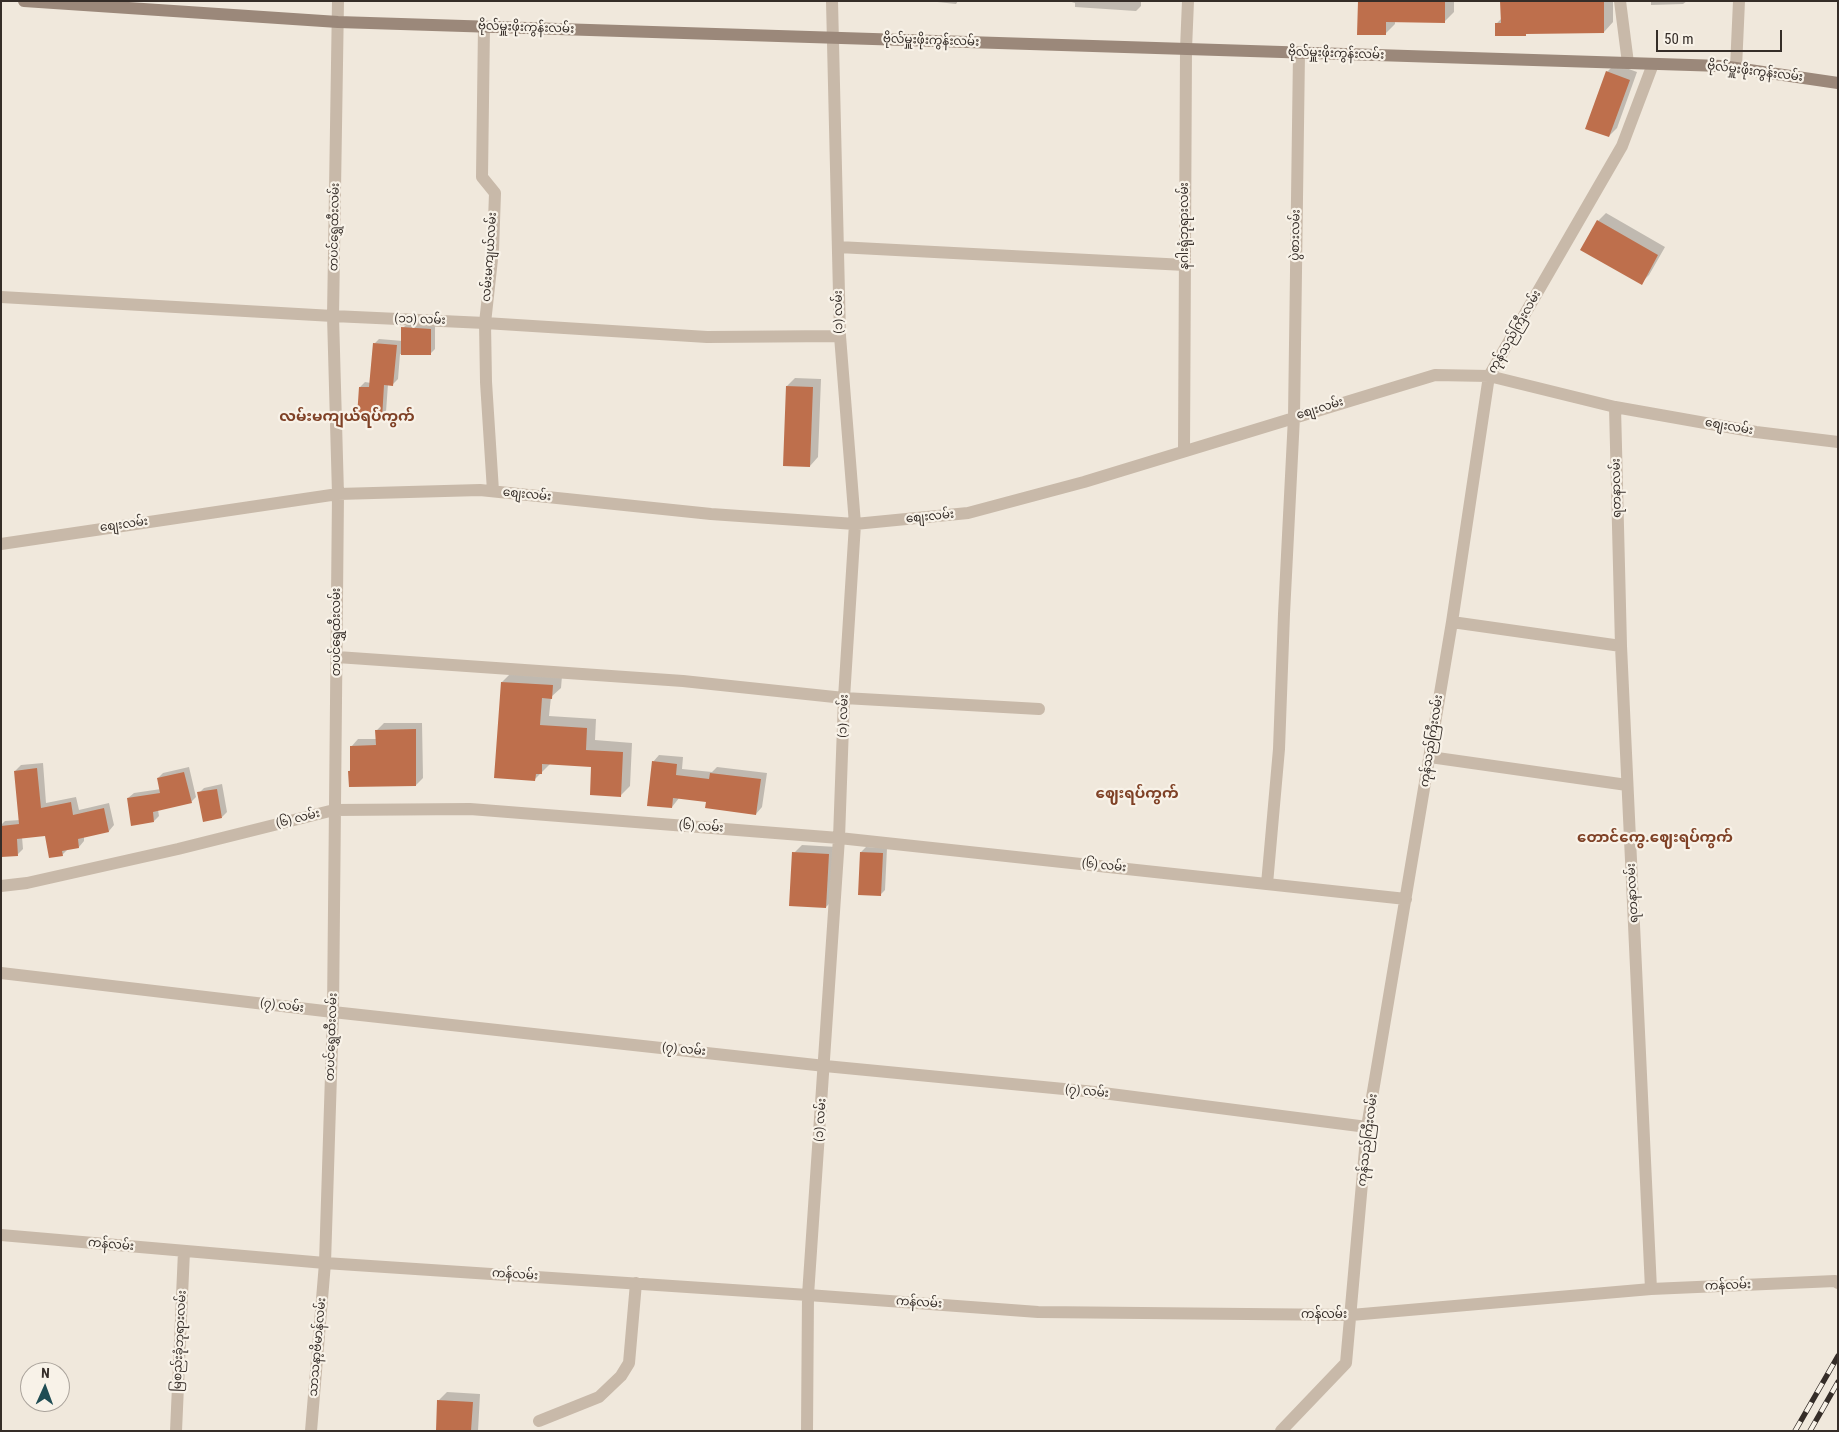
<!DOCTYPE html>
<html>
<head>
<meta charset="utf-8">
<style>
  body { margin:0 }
  #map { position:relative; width:1839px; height:1432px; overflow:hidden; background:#f0e8dc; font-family:"Roboto Condensed",sans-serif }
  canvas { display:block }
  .frame { position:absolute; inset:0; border:2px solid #352d28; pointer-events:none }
  .north { position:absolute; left:20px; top:1362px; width:50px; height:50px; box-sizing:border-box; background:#f8f2e8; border:1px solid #aaa39b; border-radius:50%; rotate:2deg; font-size:14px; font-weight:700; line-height:20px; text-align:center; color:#352d28 }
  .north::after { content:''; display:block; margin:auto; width:18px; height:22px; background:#204d54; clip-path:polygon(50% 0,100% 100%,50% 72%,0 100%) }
  .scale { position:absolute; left:1656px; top:30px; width:126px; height:22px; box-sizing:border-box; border:2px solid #352d28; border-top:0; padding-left:6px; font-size:15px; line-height:18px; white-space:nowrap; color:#352d28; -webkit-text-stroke:4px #f8f2e8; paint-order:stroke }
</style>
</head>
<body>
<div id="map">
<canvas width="1839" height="1432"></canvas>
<div class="frame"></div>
<div class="north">N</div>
<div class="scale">50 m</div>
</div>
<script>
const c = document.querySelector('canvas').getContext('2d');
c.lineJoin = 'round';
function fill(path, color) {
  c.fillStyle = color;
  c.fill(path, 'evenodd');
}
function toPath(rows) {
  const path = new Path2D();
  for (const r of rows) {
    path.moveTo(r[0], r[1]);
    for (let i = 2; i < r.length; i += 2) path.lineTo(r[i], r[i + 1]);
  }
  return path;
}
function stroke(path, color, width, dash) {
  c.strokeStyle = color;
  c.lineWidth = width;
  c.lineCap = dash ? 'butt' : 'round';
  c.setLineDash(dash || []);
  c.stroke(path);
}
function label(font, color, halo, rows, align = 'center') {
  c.font = font + ' "Roboto Condensed","Noto Sans Myanmar",sans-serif';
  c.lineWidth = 4.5;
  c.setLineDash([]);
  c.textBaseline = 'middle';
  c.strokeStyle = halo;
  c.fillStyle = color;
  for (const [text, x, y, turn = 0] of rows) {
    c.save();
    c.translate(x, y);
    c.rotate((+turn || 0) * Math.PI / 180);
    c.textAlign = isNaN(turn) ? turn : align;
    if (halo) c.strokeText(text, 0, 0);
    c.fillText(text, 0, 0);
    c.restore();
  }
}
fill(toPath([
  [928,1,958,1,956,4],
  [1068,1,1141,1,1141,6,1136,11,1075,7,1075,3],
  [1359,1,1454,1,1454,12,1444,22,1395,21,1395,24,1385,34],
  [1501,1,1613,1,1613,22,1604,32,1528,32,1525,35,1496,24,1502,18],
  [1651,1,1687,1,1683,4,1651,5],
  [1615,64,1637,72,1617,128,1609,136,1607,72],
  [1606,213,1665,247,1649,275,1641,283,1598,221],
  [408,323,435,324,435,349,430,354,400,354,398,379,393,384,388,384,386,412,381,417,360,387,365,382,371,383,374,344,379,339,403,341,403,328],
  [795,378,821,379,818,457,810,466,787,386],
  [512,672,562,676,561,688,551,697,549,716,596,719,595,740,632,743,630,786,620,796,593,765,551,763,535,779,502,682],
  [384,723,422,723,423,778,416,785,349,771,352,769,351,747,358,739,377,739,377,730],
  [659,755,683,757,682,769,712,772,717,767,767,773,762,807,756,814,707,801,679,798,672,807,653,762],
  [43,763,46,803,76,797,79,810,109,803,114,825,109,831,84,837,84,841,79,847,68,849,62,855,46,835,22,837,23,849,18,854,1,856,1,825,5,821,20,820,15,771,21,765],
  [189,767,196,797,191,802,158,810,159,816,154,821,128,798,134,793,161,789,158,778,163,773],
  [222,784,227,812,222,817,199,793,204,788],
  [802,845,837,847,834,899,826,907,794,853],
  [866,847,887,848,885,890,880,895,861,852],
  [447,1392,480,1394,478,1431,437,1431,439,1400]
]), '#0003');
fill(toPath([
  [1358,1,1445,1,1445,23,1386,22,1386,35,1357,35],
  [1500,1,1604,1,1604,33,1526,34,1526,36,1495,36,1495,23,1501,23],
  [1606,71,1630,80,1609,137,1585,129],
  [1597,220,1658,255,1642,285,1580,250],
  [401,327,431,329,431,355,401,355],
  [373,343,397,345,393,386,384,385,382,419,357,417,359,387,369,387],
  [786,386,813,387,810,467,783,466],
  [501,682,553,685,552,699,542,698,540,725,587,728,586,750,623,752,621,797,590,795,591,767,542,764,542,774,536,774,535,781,494,778],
  [416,729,416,786,349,787,348,771,350,771,350,746,376,745,375,730],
  [652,761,677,764,676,775,709,779,710,773,761,779,756,815,705,808,706,802,673,798,672,808,647,806],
  [37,768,41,808,71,802,73,815,104,808,109,832,78,839,79,848,62,851,63,856,49,858,45,836,17,839,18,856,1,857,1,826,19,824,14,771],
  [184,772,192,803,153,812,154,822,131,826,127,798,160,793,157,778],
  [217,789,222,818,203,822,197,792],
  [792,852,829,854,826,908,789,906],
  [860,852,883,853,881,896,858,895],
  [437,1400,473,1402,471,1431,436,1431]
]), '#be6f4c');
stroke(toPath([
  [1620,1,1628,63],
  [484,26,482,177,495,193,493,250,485,323,486,382,493,491],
  [1736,68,1739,1],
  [838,247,1185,265],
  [1,297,333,316,485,323,707,337,840,336],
  [1615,407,1621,646,1651,1289],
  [1184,451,1186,49,1188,1],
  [1,544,338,494,480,490,711,514,855,524,968,513,1084,482,1435,375,1489,376,1615,407,1756,432,1838,442],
  [1452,622,1621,646],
  [337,657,683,681,844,698,1039,709],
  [1430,757,1627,785],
  [1267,884,1279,749,1284,614,1294,417,1299,53],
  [1,886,27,883,178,849,334,810,470,809,839,838,1406,899],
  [1,973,333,1012,825,1066,1095,1092,1367,1127],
  [1,1235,325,1263,808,1295,1038,1312,1351,1315,1651,1289,1835,1281,1838,1283],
  [539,1421,599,1397,621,1376,629,1363,636,1283],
  [176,1431,184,1251],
  [311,1431,325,1263,333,1012,338,494,333,316,338,1],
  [807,1431,808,1295,839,838,844,698,855,524,840,336,832,1],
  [1281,1431,1346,1363,1367,1127,1452,622,1489,376,1622,146,1653,64]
]), '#c8b9a9', 12);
stroke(toPath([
  [24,1,338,22,1722,66,1838,83]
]), '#9b887a', 12);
const rail = toPath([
  [1795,1431,1838,1356],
  [1810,1431,1838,1382]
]);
stroke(rail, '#352d28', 5.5);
stroke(rail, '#f8f2e8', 4, [11]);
label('12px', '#352d28', '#f8f2e8', [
  ["ဗိုလ်မှူးဖိုးကွန်းလမ်း",526,28,2],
  ["ဗိုလ်မှူးဖိုးကွန်းလမ်း",931,41,2],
  ["ဗိုလ်မှူးဖိုးကွန်းလမ်း",1336,54,2],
  ["ဗိုလ်မှူးဖိုးကွန်းလမ်း",1755,72,7],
  ["နဂါးရုံဘုရားလမ်း",1185,226,-90],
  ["တပင်ရွှေထီးလမ်း",335,227,-89],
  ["ပွဲစားလမ်း",1296,235,-89],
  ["လမ်းမကျယ်လမ်း",490,257,-86],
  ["(၁) လမ်း",839,312,-91],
  ["(၁၁) လမ်း",420,320,2],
  ["ကုန်သည်ကြီးလမ်း",1515,332,-60],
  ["စျေးလမ်း",1320,409,-17],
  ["စျေးလမ်း",1729,427,10],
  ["ရတနာလမ်း",1617,488,-91],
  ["စျေးလမ်း",527,495,6],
  ["စျေးလမ်း",930,517,-6],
  ["စျေးလမ်း",124,525,-8],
  ["တပင်ရွှေထီးလမ်း",337,632,-90],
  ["(၁) လမ်း",844,716,-88],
  ["ကုန်သည်ကြီးလမ်း",1432,741,-81],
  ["(၆) လမ်း",298,819,-14],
  ["(၆) လမ်း",701,827,4],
  ["(၆) လမ်း",1104,866,6],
  ["ရတနာလမ်း",1633,893,-93],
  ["(၇) လမ်း",282,1006,7],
  ["တပင်ရွှေထီးလမ်း",332,1037,-88],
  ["(၇) လမ်း",684,1050,6],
  ["(၇) လမ်း",1087,1092,6],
  ["(၁) လမ်း",821,1120,-86],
  ["ကုန်သည်ကြီးလမ်း",1368,1140,-83],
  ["ကန်လမ်း",111,1245,5],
  ["ကန်လမ်း",515,1275,4],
  ["ကန်လမ်း",1728,1286,-2],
  ["ကန်လမ်း",919,1303,4],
  ["ကန်လမ်း",1324,1315],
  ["မြစည်းခုံဘုရားလမ်း",180,1341,-87],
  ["သာသနာ့ဗိမာန်လမ်း",318,1347,-85]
]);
label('bold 15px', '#7f4126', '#f8f2e8', [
  ["လမ်းမကျယ်ရပ်ကွက်",347,417],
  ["ဈေးရပ်ကွက်",1137,794],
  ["တောင်ကွေ.ဈေးရပ်ကွက်",1655,838]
]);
</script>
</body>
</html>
